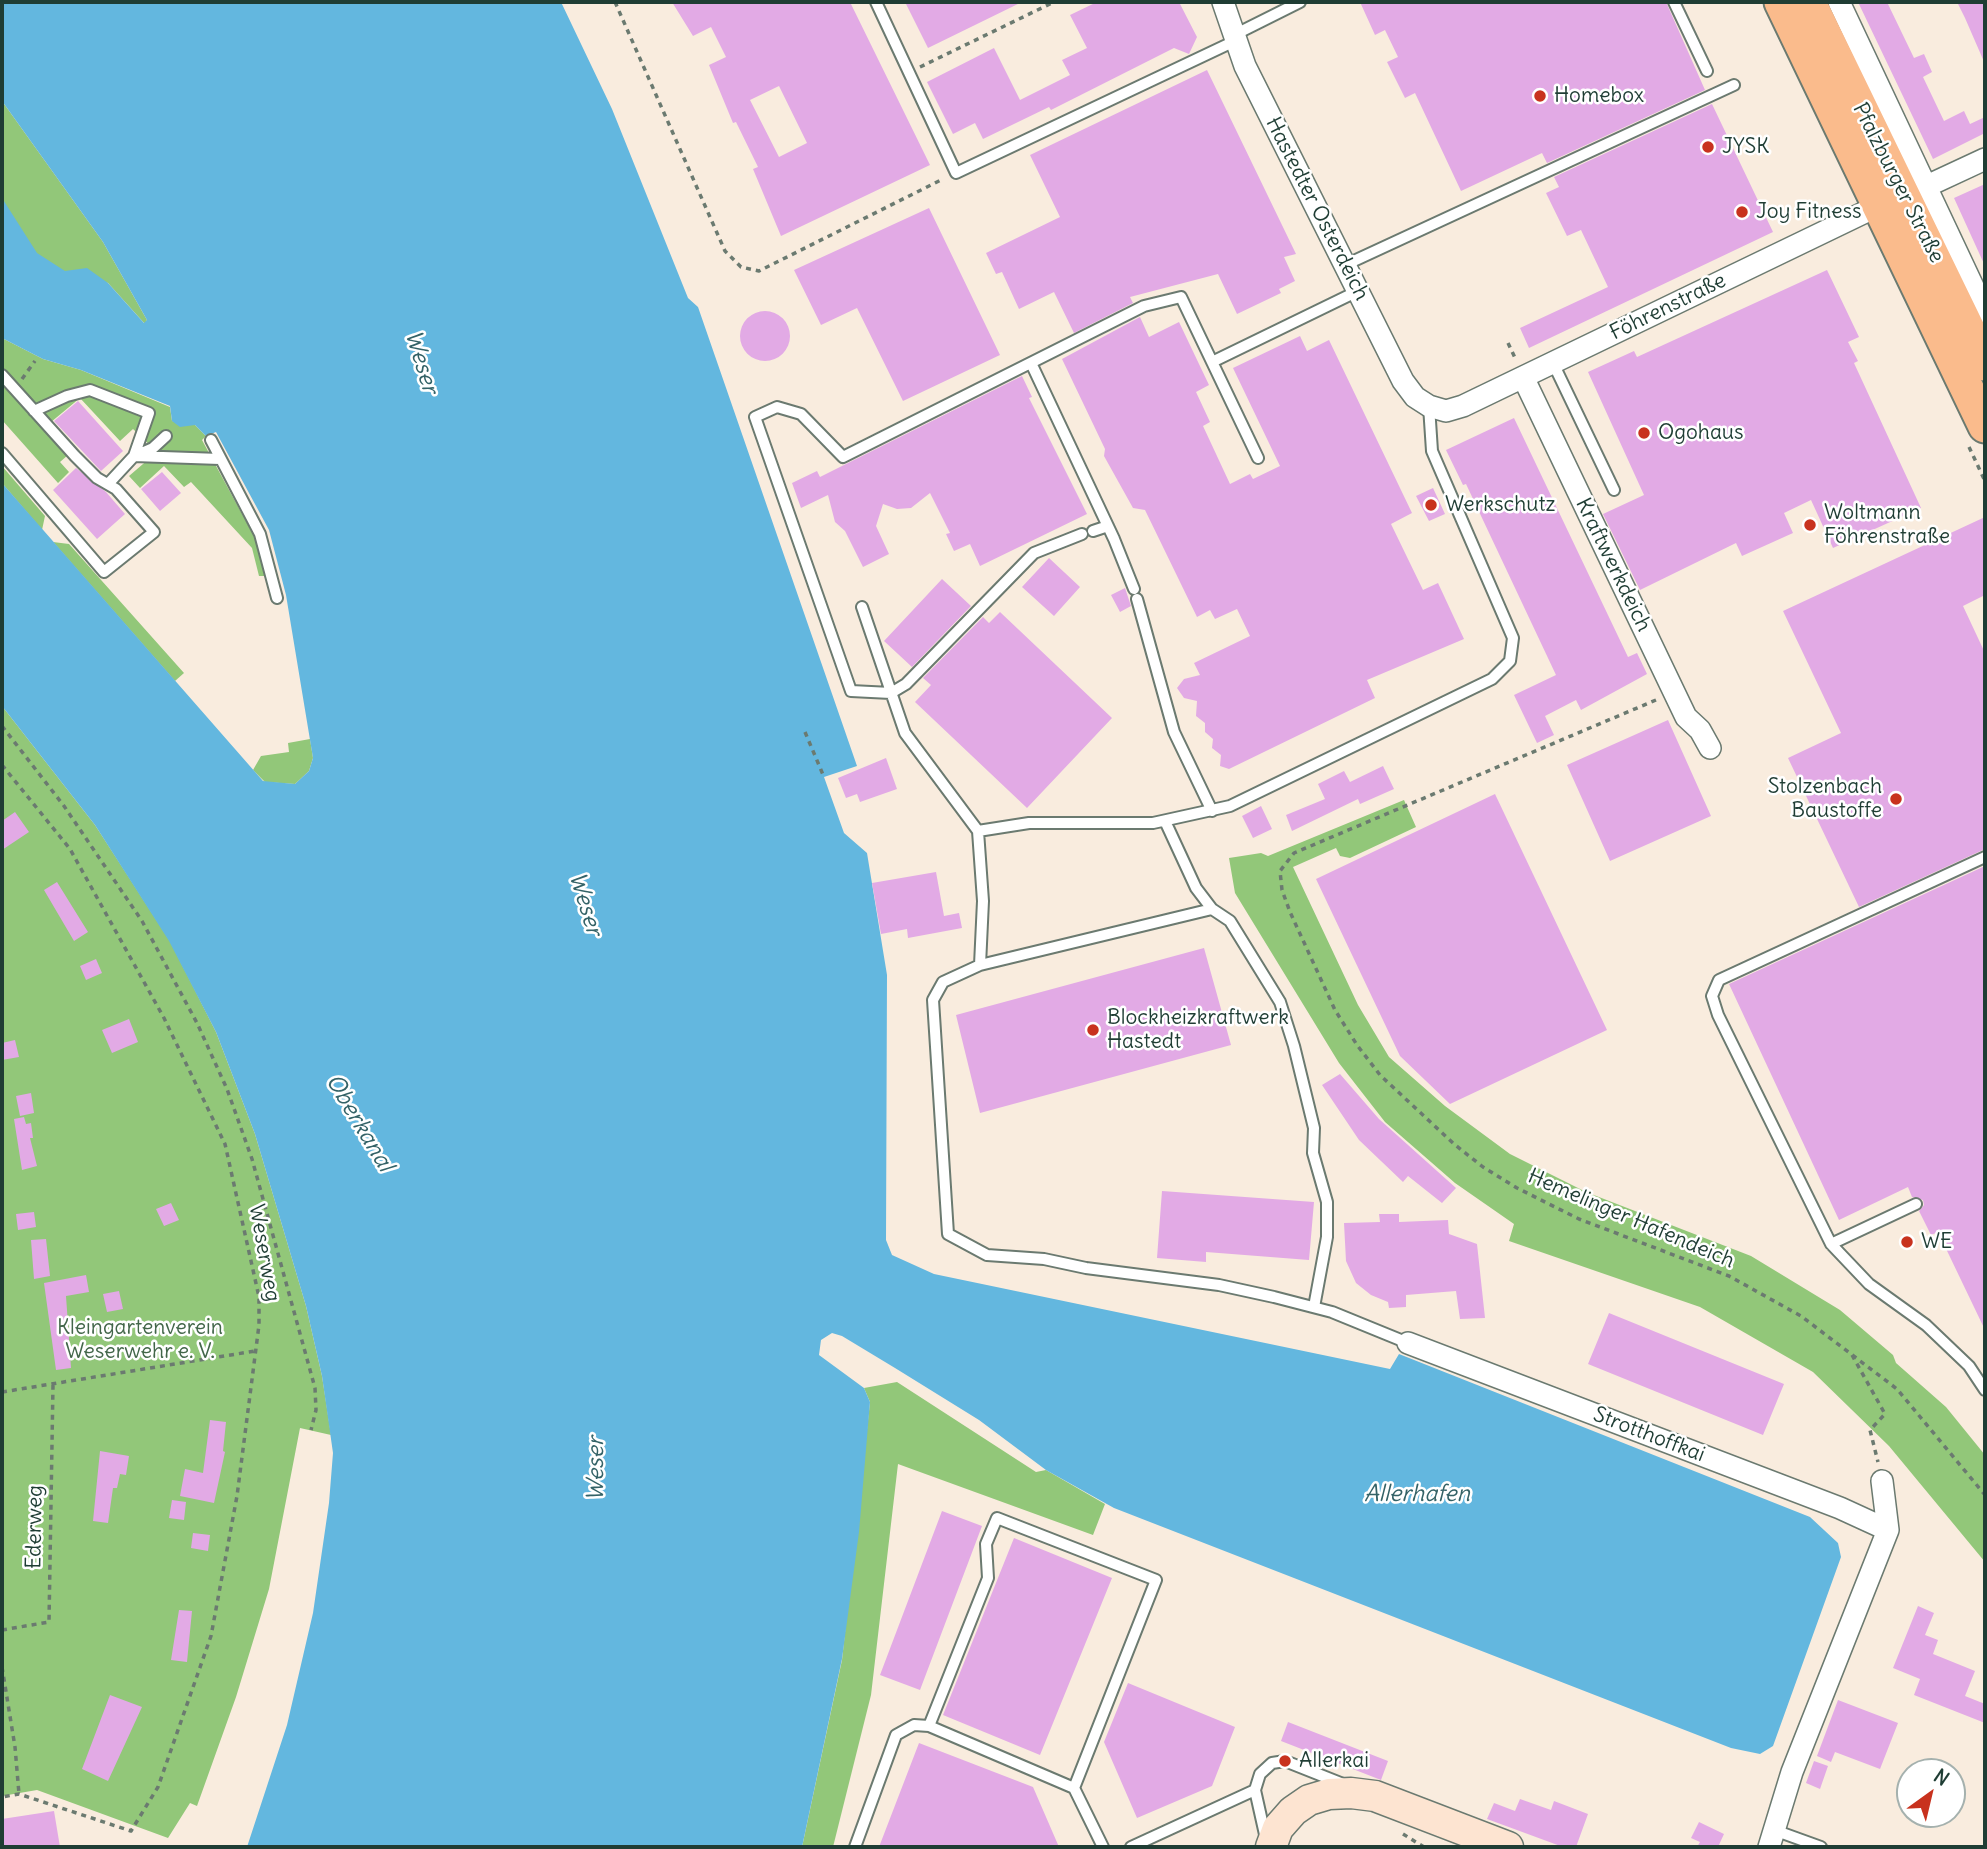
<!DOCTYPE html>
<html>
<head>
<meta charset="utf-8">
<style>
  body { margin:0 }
  #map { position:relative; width:1987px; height:1849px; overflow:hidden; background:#f9ecde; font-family:Delius,sans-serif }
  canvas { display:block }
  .frame { position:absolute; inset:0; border:4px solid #1f3d34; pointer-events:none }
  .north { position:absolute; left:1896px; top:1758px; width:70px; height:70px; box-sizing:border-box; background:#fff; border:2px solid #a5b1ae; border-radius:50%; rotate:34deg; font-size:19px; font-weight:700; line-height:28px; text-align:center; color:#1f3d34 }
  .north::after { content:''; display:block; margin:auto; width:24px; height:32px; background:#c8321e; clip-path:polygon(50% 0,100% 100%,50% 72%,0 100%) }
</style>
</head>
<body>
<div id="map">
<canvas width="1987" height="1849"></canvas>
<div class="frame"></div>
<div class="north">N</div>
</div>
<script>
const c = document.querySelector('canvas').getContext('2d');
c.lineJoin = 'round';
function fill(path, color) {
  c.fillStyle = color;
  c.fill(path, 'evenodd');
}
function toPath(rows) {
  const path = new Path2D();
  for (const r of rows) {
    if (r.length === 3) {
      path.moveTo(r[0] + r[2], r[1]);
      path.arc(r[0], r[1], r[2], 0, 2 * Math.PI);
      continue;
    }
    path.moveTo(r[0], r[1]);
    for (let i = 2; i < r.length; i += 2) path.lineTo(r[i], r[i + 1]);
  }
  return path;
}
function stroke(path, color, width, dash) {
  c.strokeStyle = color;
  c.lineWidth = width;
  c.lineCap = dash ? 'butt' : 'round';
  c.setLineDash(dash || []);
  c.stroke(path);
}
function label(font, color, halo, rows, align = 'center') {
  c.font = font + ' Delius,sans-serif';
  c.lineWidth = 5;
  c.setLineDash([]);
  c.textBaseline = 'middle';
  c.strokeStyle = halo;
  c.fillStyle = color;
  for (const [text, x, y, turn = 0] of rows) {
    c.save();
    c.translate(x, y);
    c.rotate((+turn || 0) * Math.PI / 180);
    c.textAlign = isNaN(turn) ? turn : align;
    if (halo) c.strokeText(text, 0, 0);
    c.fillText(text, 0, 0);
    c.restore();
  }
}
fill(toPath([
  [2,101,103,242,147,320,145,324,108,283,65,271,2,271],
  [2,338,43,359,81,370,170,407,172,421,195,425,206,436,202,440,255,538,265,576,259,576,252,548,191,482,184,487,164,466,140,488,129,476,157,452,133,429,120,441,80,398,45,427,68,455,60,462,69,472,58,483,2,420,2,375,5,372,2,369],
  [2,466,45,516,42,530,2,483],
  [53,542,69,544,184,673,175,681],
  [2,706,95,825,170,941,216,1032,255,1134,306,1306,322,1376,331,1435,300,1428,269,1589,236,1697,197,1806,190,1803,168,1838,37,1790,2,1796],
  [310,739,313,758,309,771,295,784,265,782,253,770,261,756,289,752,288,743],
  [1404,800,1416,827,1350,858,1340,856,1336,848,1293,867,1358,1005,1389,1057,1445,1106,1510,1154,1586,1192,1751,1256,1840,1310,1893,1355,1896,1363,1946,1407,1985,1455,1985,1562,1889,1446,1813,1372,1700,1307,1509,1241,1514,1224,1455,1183,1385,1122,1339,1063,1235,893,1229,858,1261,853,1268,856],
  [897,1382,1036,1472,1046,1470,1105,1504,1093,1535,898,1464,871,1695,833,1847,802,1847,842,1660,870,1402,864,1388]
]), '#92c779');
fill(toPath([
  [2,2,561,2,612,109,688,298,698,307,857,766,824,777,844,833,867,853,887,975,886,1240,892,1255,934,1274,1390,1369,1399,1354,1810,1517,1838,1543,1841,1557,1773,1746,1760,1754,1731,1748,1114,1508,1046,1470,979,1420,895,1368,842,1336,832,1333,821,1340,819,1355,864,1388,870,1402,859,1532,842,1659,802,1847,247,1847,287,1725,313,1613,329,1503,333,1453,322,1376,306,1306,255,1134,216,1032,169,941,95,825,2,706,2,483,263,781,295,784,309,771,313,758,286,595,269,530,216,432,206,436,195,425,180,427,172,421,170,406,81,370,43,359,2,338,2,198,37,253,65,271,87,268,108,283,144,323,147,320,103,242,2,101]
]), '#63b7df');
fill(toPath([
  [672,2,850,2,930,165,781,236,753,169,758,167,736,122,733,123,709,65,726,57,711,27,693,36],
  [779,86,807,143,779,157,750,100],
  [905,2,1022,2,928,48],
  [1097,2,1179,2,1197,37,1189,54,1174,48,1051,110,1049,107,983,139,975,123,953,134,927,82,994,48,1020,100,1070,75,1062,60,1087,48,1070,15],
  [1360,2,1666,2,1705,90,1547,163,1542,153,1461,191,1415,93,1405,98,1387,62,1398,57,1385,30,1375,35],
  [1858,2,1887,2,1914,58,1924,54,1932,72,1923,77,1944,121,1964,111,1970,124,1985,117,1985,133,1933,159],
  [1957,2,1985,2,1985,64,1965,18],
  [1207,70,1296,254,1284,257,1295,281,1279,289,1281,293,1237,314,1218,274,1130,297,1133,303,1074,333,1054,292,1019,309,1002,272,996,274,986,253,1060,217,1030,155],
  [1712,104,1773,232,1529,348,1520,328,1608,287,1581,230,1567,236,1546,193,1559,187,1554,177],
  [1985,184,1985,266,1954,198],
  [929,208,1000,355,903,401,857,308,821,325,794,270],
  [1827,270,1859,337,1848,342,1858,361,1854,363,1921,508,1833,548,1811,500,1784,513,1793,533,1742,556,1736,543,1640,590,1603,514,1644,495,1588,372,1634,351,1637,357],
  [765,336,25],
  [1140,317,1149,337,1179,322,1209,385,1196,392,1210,422,1203,426,1230,484,1250,474,1253,479,1280,466,1233,368,1300,336,1307,351,1329,340,1412,513,1391,524,1423,590,1438,583,1464,639,1367,680,1375,698,1229,769,1220,766,1221,755,1212,748,1213,739,1205,732,1205,723,1196,716,1197,701,1184,698,1177,688,1184,679,1200,675,1194,663,1250,636,1237,609,1215,619,1210,610,1197,617,1145,510,1133,508,1104,456,1105,449,1062,359],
  [1022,376,1032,397,1029,398,1087,514,980,566,970,544,954,551,946,534,950,533,930,493,911,508,897,509,883,504,876,526,889,554,863,567,845,531,835,522,828,495,801,508,792,483,817,471,820,477],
  [78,401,123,451,101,471,54,421],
  [1514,418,1628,657,1637,653,1647,674,1581,710,1576,700,1545,716,1554,735,1537,743,1514,695,1556,675,1466,484,1463,485,1446,450],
  [76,468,106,492,125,514,97,539,53,490],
  [162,472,181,493,160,511,141,489],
  [1433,488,1445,514,1429,521,1416,496],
  [1985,517,1985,595,1963,606,1985,653,1985,849,1859,907,1788,758,1841,733,1783,611],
  [1049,558,1080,587,1054,616,1022,587],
  [942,579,971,606,912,667,884,641],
  [1125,588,1131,606,1120,612,1111,595],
  [1000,612,1112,718,1027,808,915,702,931,685,923,678,983,617,989,623],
  [1668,720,1711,816,1610,861,1567,765],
  [886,758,897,789,860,802,857,794,846,798,838,778],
  [1383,766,1394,789,1360,804,1358,799,1292,831,1286,815,1325,799,1318,784,1344,771,1350,782],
  [1495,794,1607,1030,1450,1104,1400,1056,1316,879],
  [1261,806,1272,829,1253,838,1242,816],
  [15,812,29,832,2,850,2,821],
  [1985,866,1985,1330,1938,1232,1931,1235,1919,1211,1924,1205,1923,1200,1912,1197,1908,1187,1839,1220,1729,984],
  [936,872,944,916,959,913,962,928,908,938,907,929,881,934,872,883],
  [57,882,88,932,74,941,44,890],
  [1204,948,1231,1045,980,1113,956,1015],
  [96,959,102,973,86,980,80,966],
  [129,1019,138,1042,112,1053,102,1030],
  [15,1040,19,1057,2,1060,2,1043],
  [1340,1074,1379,1119,1456,1188,1442,1203,1408,1176,1403,1182,1359,1140,1322,1085],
  [31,1093,34,1113,20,1116,16,1096],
  [24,1117,26,1124,31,1123,33,1138,30,1138,37,1166,22,1170,14,1119],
  [1162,1191,1314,1202,1309,1260,1206,1252,1206,1262,1157,1258],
  [171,1203,179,1220,164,1226,156,1209],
  [34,1212,36,1227,18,1230,16,1214],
  [1379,1214,1399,1214,1399,1222,1448,1220,1449,1234,1477,1244,1485,1318,1460,1319,1456,1291,1406,1295,1406,1307,1389,1308,1388,1302,1371,1295,1356,1283,1346,1261,1344,1223,1380,1222],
  [46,1239,50,1276,34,1279,31,1240],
  [86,1275,89,1292,66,1296,71,1368,56,1370,44,1283],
  [119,1291,123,1309,107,1312,103,1294],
  [1609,1313,1784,1384,1763,1435,1588,1364],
  [210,1420,226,1422,223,1451,225,1452,214,1503,180,1496,185,1469,203,1473],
  [100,1451,129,1456,126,1475,120,1474,117,1488,113,1488,108,1523,93,1521],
  [172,1500,186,1502,184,1520,169,1518],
  [942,1511,982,1526,920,1690,880,1675],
  [193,1533,210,1535,208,1551,191,1548],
  [1014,1538,1112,1578,1040,1755,943,1715],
  [1918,1606,1934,1613,1925,1635,1938,1640,1933,1654,1975,1671,1965,1696,1985,1704,1985,1723,1914,1695,1920,1679,1893,1668],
  [179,1610,192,1611,187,1662,171,1660],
  [1128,1683,1235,1727,1212,1786,1137,1818,1104,1742],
  [110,1695,142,1707,108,1781,82,1769],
  [1838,1700,1898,1723,1880,1769,1835,1752,1831,1762,1817,1756],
  [1288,1722,1388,1761,1381,1780,1281,1741],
  [919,1743,1033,1787,1059,1847,879,1847],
  [1814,1761,1828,1766,1820,1789,1806,1783],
  [1520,1799,1551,1810,1554,1801,1588,1814,1576,1847,1563,1847,1487,1819,1494,1803,1515,1811],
  [54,1811,60,1847,2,1847,2,1819],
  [1699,1822,1724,1834,1718,1847,1697,1847,1700,1842,1691,1838]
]), '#e2aae5');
const lane = toPath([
  [876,2,956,173,1237,40],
  [1674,2,1707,71],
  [1236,34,1300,2],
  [1345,265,1734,85],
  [1212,362,1358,291],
  [1031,363,1114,539,1134,589],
  [1553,363,1614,490],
  [2,375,75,456,97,478,116,489,154,532,104,572,2,453],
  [34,411,67,396,90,390,149,413,134,456,108,484],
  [211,440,260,534,277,598],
  [137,455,153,448,166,436],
  [134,456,220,459],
  [1093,531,1108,526],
  [1082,534,1034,553,906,684,891,693,851,691,755,417,777,407,801,414,843,457,1144,306,1181,297,1258,458],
  [1137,599,1174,732,1212,811],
  [862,607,905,733,978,831,983,901,980,965,943,982,933,1000,948,1234,987,1255,1044,1259,1086,1268,1219,1285,1274,1297,1332,1312,1408,1343],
  [1165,821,1196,888,1212,909,1230,921,1280,1002,1294,1046,1314,1128,1313,1153,1327,1202,1327,1237,1314,1307],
  [978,831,1029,823,1153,823,1230,806,1492,679,1510,661,1513,638,1432,451,1429,406],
  [1985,857,1719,980,1712,996,1718,1015,1831,1244,1869,1284,1926,1325,1969,1366,1985,1390],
  [980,965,1212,909],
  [1831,1244,1916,1204],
  [929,1726,988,1578,986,1544,997,1518,1156,1580,1074,1788],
  [1774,1830,1821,1847],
  [1266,1839,1255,1790,1260,1774,1272,1763,1285,1761,1343,1784],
  [855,1847,896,1735,914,1725,929,1726,1074,1788,1103,1847],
  [1131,1847,1255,1790]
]);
const street = toPath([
  [1223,2,1245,66,1403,381,1415,397,1429,406,1446,411,1463,406,1888,201],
  [1839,2,1985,312],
  [1927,186,1985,159],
  [1523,377,1686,717,1700,730,1710,748],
  [1408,1343,1840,1508,1888,1530],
  [1769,1847,1792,1772,1888,1530,1882,1481]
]);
const secondary = toPath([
  [1271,1847,1278,1828,1293,1811,1309,1800,1329,1794,1351,1793,1375,1796,1508,1847]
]);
const primary = toPath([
  [1781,2,1985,426],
  [1809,2,1985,364]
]);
stroke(lane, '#6b7a70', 14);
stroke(street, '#6b7a70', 24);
stroke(secondary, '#6b7a70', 33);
stroke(primary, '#6b7a70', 37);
stroke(toPath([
  [615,2,725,251,741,267,759,271,943,179],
  [920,67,1054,2],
  [1508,343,1516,360],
  [22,379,35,361],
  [1969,447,1985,481],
  [1656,700,1294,853,1280,871,1282,890,1290,912,1335,1010,1357,1045,1380,1075,1454,1144,1483,1167,1517,1188,1579,1219,1729,1276,1801,1316,1897,1389,1985,1495],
  [2,726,64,806,142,921,197,1023,227,1089,252,1159,315,1388,316,1410,311,1430],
  [805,732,824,777],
  [2,765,70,849,164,1018,225,1144,259,1297,259,1325,237,1496,211,1636,158,1787,131,1831,19,1794,2,1797],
  [1852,1355,1885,1414,1870,1430,1878,1462],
  [2,1392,255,1351],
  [2,1630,49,1622,53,1385],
  [2,1667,15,1747,19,1794],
  [1403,1834,1424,1847]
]), '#6b7a70', 3.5, [5, 5]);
stroke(lane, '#fff', 10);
stroke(street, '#fff', 21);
stroke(secondary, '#fde4d1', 30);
stroke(primary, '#fabb8c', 33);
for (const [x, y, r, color] of [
  [1540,96,7,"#c8321e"],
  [1708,147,7,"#c8321e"],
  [1742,212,7,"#c8321e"],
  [1644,433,7,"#c8321e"],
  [1431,505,7,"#c8321e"],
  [1810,525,7,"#c8321e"],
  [1896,799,7,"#c8321e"],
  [1093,1030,7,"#c8321e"],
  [1907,1242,7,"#c8321e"],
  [1285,1761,7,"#c8321e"]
]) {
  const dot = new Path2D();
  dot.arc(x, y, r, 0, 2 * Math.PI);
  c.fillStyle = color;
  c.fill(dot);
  stroke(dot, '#fff', 2.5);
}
label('21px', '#1f3d34', '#fff', [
  ["Homebox",1554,96],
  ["JYSK",1722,147],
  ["Joy Fitness",1756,212],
  ["Ogohaus",1658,433],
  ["Werkschutz",1445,505],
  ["Woltmann",1824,513],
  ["Föhrenstraße",1824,537],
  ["Stolzenbach",1882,787,"right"],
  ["Baustoffe",1882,811,"right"],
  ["Blockheizkraftwerk",1107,1018],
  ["Hastedt",1107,1042],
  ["WE",1921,1242],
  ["Allerkai",1299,1761]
], 'left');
label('21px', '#1f3d34', '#fff', [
  ["Pfalzburger Straße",1898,183,63],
  ["Hastedter Osterdeich",1317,209,63],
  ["Föhrenstraße",1668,307,-26],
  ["Kraftwerkdeich",1613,565,64],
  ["Hemelinger Hafendeich",1631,1219,23],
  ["Weserweg",264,1253,80],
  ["Strotthoffkai",1649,1435,21],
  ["Ederweg",35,1527,-89]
]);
label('21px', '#426649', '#fff', [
  ["Kleingartenverein",140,1328],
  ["Weserwehr e. V.",140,1352]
]);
label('italic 23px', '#336267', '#fff', [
  ["Weser",421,362,73],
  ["Weser",585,904,73],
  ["Oberkanal",359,1123,59],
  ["Weser",596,1469,-90],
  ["Allerhafen",1417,1494]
]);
</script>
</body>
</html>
